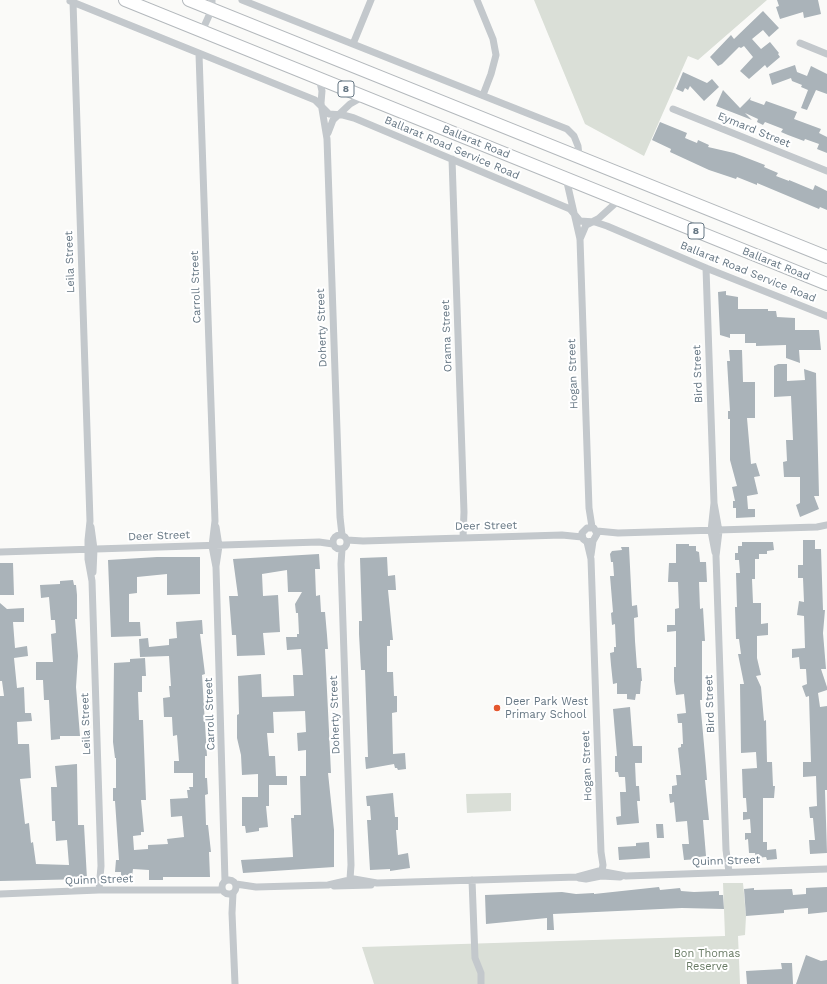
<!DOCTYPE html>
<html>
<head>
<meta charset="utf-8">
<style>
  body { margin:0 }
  canvas { display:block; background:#fafaf8 }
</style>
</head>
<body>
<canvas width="827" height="984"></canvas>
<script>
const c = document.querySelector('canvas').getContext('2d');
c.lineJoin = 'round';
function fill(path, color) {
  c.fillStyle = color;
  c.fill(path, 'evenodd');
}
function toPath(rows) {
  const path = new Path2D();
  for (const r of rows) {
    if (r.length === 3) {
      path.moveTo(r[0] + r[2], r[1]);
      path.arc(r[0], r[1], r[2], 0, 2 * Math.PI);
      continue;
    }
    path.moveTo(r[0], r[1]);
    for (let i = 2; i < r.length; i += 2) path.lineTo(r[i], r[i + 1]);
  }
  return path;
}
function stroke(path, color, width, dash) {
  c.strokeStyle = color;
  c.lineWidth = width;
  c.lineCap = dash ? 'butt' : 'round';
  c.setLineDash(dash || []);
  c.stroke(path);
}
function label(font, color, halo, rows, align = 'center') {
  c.font = font + ' "Work Sans",sans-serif';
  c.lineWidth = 4;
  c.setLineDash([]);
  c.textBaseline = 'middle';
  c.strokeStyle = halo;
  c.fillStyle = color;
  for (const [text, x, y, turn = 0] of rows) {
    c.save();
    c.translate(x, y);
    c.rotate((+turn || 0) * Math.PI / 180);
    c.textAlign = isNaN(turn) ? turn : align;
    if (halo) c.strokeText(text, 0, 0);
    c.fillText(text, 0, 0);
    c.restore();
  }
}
fill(toPath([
  [534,0,767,0,698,60,688,56,644,156,585,124],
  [511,793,511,811,467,813,466,794],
  [723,883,743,883,746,916,745,935,738,936,740,984,374,984,362,947,725,936]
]), '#dadfd7');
fill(toPath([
  [777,0,818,0,821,14,804,18,803,12,780,19,776,7,779,6],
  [763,11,779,28,769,37,763,30,752,39,761,49,770,42,779,53,778,54,780,57,767,68,765,65,749,79,740,71,753,57,744,46,741,48,739,47,722,64,718,66,710,57,731,35,734,39],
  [795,65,797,72,807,76,811,66,827,74,827,94,816,90,807,110,801,108,808,90,801,87,802,85,792,81,791,78,772,85,769,74],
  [683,72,707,83,712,79,719,87,704,101,690,86,688,90,685,88,683,92,676,89],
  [723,90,740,108,751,97,750,100,764,105,766,101,797,112,794,119,821,129,819,133,827,137,827,153,817,149,819,144,805,139,804,141,788,135,781,132,783,129,765,122,763,125,757,122,758,119,745,113,752,120,716,106],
  [660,122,687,133,685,138,697,143,698,140,709,145,708,147,734,153,765,165,764,167,778,173,776,176,789,181,789,180,813,190,815,185,827,191,827,210,820,207,819,209,757,183,757,185,737,177,736,179,709,170,670,152,671,149,652,140],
  [726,291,726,295,738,297,738,309,768,309,768,311,776,311,777,317,795,318,795,330,819,330,821,350,799,350,800,363,786,358,786,345,756,346,756,343,745,343,745,334,730,334,730,338,720,335,718,292],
  [729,350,742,350,743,382,755,382,755,418,747,418,751,464,756,463,760,476,754,477,758,494,747,496,748,509,755,509,755,517,736,518,736,508,733,508,733,501,735,501,732,487,737,486,730,460,730,419,728,419,728,411,730,411,727,361,730,361],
  [778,364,787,364,787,381,805,380,804,369,816,373,819,496,814,496,819,509,800,517,796,505,800,503,800,477,784,477,783,462,787,461,786,440,793,440,791,396,774,397,774,366],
  [803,540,815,540,815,549,821,549,823,610,825,610,823,633,826,669,821,669,827,687,827,690,818,693,820,707,827,706,827,790,825,790,827,853,810,854,809,840,815,840,813,818,810,818,809,807,817,806,816,776,803,777,803,762,811,762,809,696,806,697,802,686,807,684,806,669,800,669,799,657,792,658,792,649,805,648,804,616,797,615,799,601,804,602,803,578,798,578,798,565,803,565],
  [742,542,773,542,774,550,767,551,767,554,759,554,759,559,755,559,755,579,752,579,753,603,761,603,761,624,768,623,768,635,757,636,757,658,761,675,756,676,761,687,764,721,766,720,767,762,772,762,773,786,775,786,774,798,763,798,763,842,767,842,767,850,776,849,777,859,767,860,766,857,756,858,755,853,749,853,748,839,745,840,745,833,751,833,750,819,743,820,743,812,747,812,746,798,743,798,742,769,757,768,756,752,741,753,740,684,744,684,738,654,741,654,739,639,736,639,735,607,737,607,736,573,740,573,739,560,735,560,735,553,738,553,738,546,742,546],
  [676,544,689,544,689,546,696,546,696,551,699,552,700,562,706,562,707,582,699,582,700,609,703,608,705,641,702,641,702,700,700,700,706,767,707,780,705,780,709,820,703,820,706,856,699,857,699,859,684,860,682,844,689,844,687,821,676,822,674,802,670,803,669,794,672,794,672,786,677,785,676,775,681,775,678,748,681,747,681,744,683,744,682,723,678,723,677,714,686,713,684,694,676,695,674,681,674,667,676,667,676,631,667,632,667,625,675,625,675,609,679,608,678,582,668,582,669,563,676,563],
  [621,547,629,547,632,606,637,605,638,617,634,618,635,641,637,668,641,668,642,681,641,681,640,694,636,694,635,700,627,699,627,694,617,694,617,683,613,684,611,665,610,653,614,652,614,647,616,647,615,624,612,625,611,613,613,612,610,576,614,576,613,562,611,562,610,554,612,551,622,550],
  [319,554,320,569,315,569,316,596,320,595,321,612,325,612,327,635,328,649,325,649,331,773,328,773,334,830,334,867,243,873,241,860,293,857,291,818,294,818,294,815,301,815,300,776,306,776,306,750,298,751,297,733,306,732,305,711,273,712,274,733,267,733,269,756,275,756,276,776,287,776,287,785,269,785,269,806,266,806,268,827,259,828,259,831,246,833,245,826,242,826,242,797,258,797,258,774,242,775,241,755,237,738,237,715,239,714,238,676,261,674,262,697,294,696,293,675,303,675,301,649,287,650,286,637,297,637,297,634,299,634,298,613,296,613,295,604,302,592,288,592,287,570,262,574,263,596,278,595,280,632,263,633,265,655,237,656,236,635,232,635,229,596,238,596,233,559],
  [157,557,200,557,200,594,167,595,167,574,137,577,137,593,129,594,129,622,140,622,141,636,111,637,108,560],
  [387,557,388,576,395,575,396,590,388,590,393,640,390,640,390,646,387,646,387,672,393,672,394,696,397,696,397,712,392,713,393,754,405,753,406,769,398,770,397,768,395,768,394,764,366,769,365,757,368,757,365,670,361,670,359,634,359,621,362,621,360,558],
  [0,563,13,563,14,595,0,595],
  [73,580,74,585,76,585,77,595,77,619,75,619,78,656,76,687,80,736,60,736,60,739,51,740,49,700,44,700,43,680,36,680,36,662,53,662,51,634,56,633,55,620,51,620,49,597,41,598,40,585,60,584,60,581],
  [0,603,7,609,24,608,24,622,13,622,15,648,27,646,28,656,14,658,17,688,24,687,25,713,31,713,32,721,17,722,18,744,29,744,31,778,20,779,25,824,29,823,31,843,33,842,36,864,69,865,67,840,56,841,55,821,52,821,51,787,57,787,55,766,77,764,78,825,84,825,87,879,0,881,0,696,4,696,2,681,0,681],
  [202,620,203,634,200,634,205,674,202,675,207,756,205,756,205,778,207,778,208,794,205,795,206,825,208,825,211,852,209,852,210,877,163,877,163,880,149,880,149,870,133,869,132,877,121,877,121,872,115,872,116,860,119,860,115,801,113,801,113,788,116,788,116,758,115,758,113,742,114,663,130,662,130,659,145,658,146,676,142,676,142,692,138,692,139,720,143,720,146,800,141,800,144,832,141,832,141,835,133,836,134,850,148,849,148,845,168,844,167,839,184,837,182,816,171,817,170,799,188,798,187,790,190,790,189,787,193,787,193,773,174,773,174,761,179,761,177,735,173,736,172,717,164,717,163,698,170,697,169,686,171,686,169,656,140,657,139,639,148,638,149,647,169,645,169,639,177,638,176,622],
  [630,707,633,746,642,746,642,763,635,763,636,786,639,786,640,801,637,801,639,823,617,825,616,817,621,816,620,792,626,792,625,777,619,777,618,772,615,772,615,756,617,756,613,709],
  [393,793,395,817,398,817,398,830,396,830,398,855,408,853,410,868,390,871,390,869,370,870,367,820,371,820,370,806,367,806,366,796],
  [656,824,663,824,664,838,657,838],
  [649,842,650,858,619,860,618,847,636,846,636,843],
  [659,887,660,890,680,888,681,891,694,892,719,891,719,895,723,895,724,909,682,908,553,914,554,930,547,930,547,918,486,924,485,895,562,892,576,894,594,893,594,894],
  [827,887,827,912,808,914,808,908,784,910,784,913,746,916,744,889,754,888,754,890,792,889,793,895,806,894,806,888],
  [806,955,821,961,827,960,827,984,796,984],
  [781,963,792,963,793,984,747,984,746,971,782,969]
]), '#aab3b9');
const trunk = toPath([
  [125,0,827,284],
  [189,0,827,257]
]);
stroke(trunk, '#b4b9bd', 14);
stroke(toPath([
  [242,0,567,129,574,136,578,146,579,156],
  [477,0,493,39,496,55,491,74,483,95],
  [70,1,315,100,329,114,343,115,354,118,570,209,580,221,595,222,607,226,706,268,827,316],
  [73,2,90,521,88,540,88,559,92,581,101,866,99,890],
  [202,31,212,9,212,0],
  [800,43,827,54],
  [353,44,371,0],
  [199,54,215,521,212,546,216,567,225,881],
  [319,78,322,91,321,103,327,139,340,517,342,535],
  [673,109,827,171],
  [328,133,333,120,350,104,364,96],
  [452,159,464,512,463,537],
  [566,178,580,239,589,508,592,527],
  [580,239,586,225,598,219,619,200],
  [706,268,714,503,711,531,715,552],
  [714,503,719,531,716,556,726,850,729,872],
  [91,527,94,549,93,572],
  [216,527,219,546,216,566],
  [597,531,618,533,817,527,827,525],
  [340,542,7],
  [347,540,363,541,562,535,582,537],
  [587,542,591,559,601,852,603,865,601,876],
  [342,549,341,564,351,865,350,879,352,884],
  [0,552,319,542,333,544],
  [591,555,593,541,597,534,594,528,587,528,582,533,583,539,587,542,593,541],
  [579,878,586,879,601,876,620,877],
  [229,887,7],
  [472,880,475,958,481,973,481,984],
  [236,884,256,887,328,885,354,879,377,883,577,877,599,871,626,876,827,869],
  [334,886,371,885],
  [233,893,232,913,235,984],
  [0,894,99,890,222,890]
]), '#c3c8cc', 7);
stroke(trunk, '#fff', 12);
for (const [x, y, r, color] of [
  [497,708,4,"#e4572e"]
]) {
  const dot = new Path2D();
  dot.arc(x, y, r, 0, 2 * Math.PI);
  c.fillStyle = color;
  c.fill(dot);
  stroke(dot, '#fff', 1.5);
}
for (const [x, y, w] of [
  [346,89,16],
  [696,231,16]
]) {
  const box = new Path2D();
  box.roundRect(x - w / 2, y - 8, w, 16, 3);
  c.fillStyle = '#fff';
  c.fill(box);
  stroke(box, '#657683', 1);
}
label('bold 10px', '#657683', null, [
  ["8",346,89],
  ["8",696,231]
]);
label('11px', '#657683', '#fff', [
  ["Eymard Street",754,130,22],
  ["Ballarat Road",476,142,22],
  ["Ballarat Road Service Road",452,148,23],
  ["Leila Street",70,262,-92],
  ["Ballarat Road",776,264,22],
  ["Ballarat Road Service Road",748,272,22],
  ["Carroll Street",196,287,-92],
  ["Doherty Street",322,328,-92],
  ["Orama Street",447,336,-92],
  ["Hogan Street",573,374,-92],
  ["Bird Street",698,374,-92],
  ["Deer Street",486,526,-1],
  ["Deer Street",159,536,-2],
  ["Bird Street",710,704,-92],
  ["Carroll Street",210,714,-92],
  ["Doherty Street",335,715,-92],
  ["Leila Street",86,724,-92],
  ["Hogan Street",587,766,-92],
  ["Quinn Street",726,861,-2],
  ["Quinn Street",99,880,-2]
]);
label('11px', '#657683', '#fff', [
  ["Deer Park West",505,702],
  ["Primary School",505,715]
], 'left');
label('11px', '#687a64', '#fff', [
  ["Bon Thomas",707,954],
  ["Reserve",707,967]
]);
</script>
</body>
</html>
